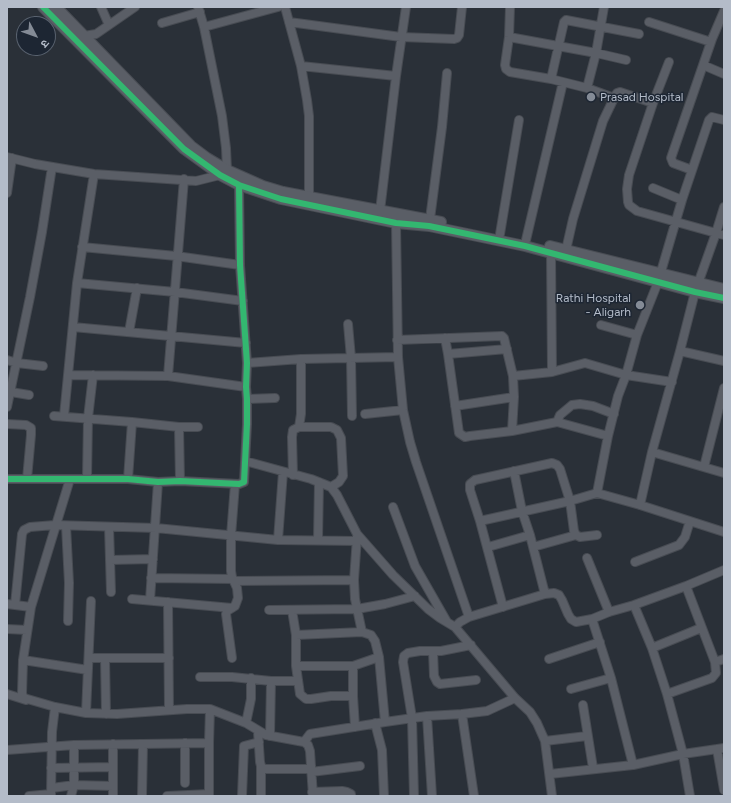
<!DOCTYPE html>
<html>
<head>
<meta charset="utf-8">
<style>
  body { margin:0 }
  #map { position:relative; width:731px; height:803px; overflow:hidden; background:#2a3038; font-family:Figtree,"Noto Sans Devanagari",sans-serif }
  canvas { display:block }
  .frame { position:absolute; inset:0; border:8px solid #b4bcc9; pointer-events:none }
  .north { position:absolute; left:16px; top:16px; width:40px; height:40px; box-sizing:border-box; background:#1d2633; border:1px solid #59626f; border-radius:50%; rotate:131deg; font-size:11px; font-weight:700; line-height:16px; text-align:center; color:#b4bcc9 }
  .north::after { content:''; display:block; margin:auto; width:14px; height:18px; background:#848b96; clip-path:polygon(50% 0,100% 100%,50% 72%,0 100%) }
</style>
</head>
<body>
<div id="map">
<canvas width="731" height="803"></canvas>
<div class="frame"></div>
<div class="north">उ</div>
</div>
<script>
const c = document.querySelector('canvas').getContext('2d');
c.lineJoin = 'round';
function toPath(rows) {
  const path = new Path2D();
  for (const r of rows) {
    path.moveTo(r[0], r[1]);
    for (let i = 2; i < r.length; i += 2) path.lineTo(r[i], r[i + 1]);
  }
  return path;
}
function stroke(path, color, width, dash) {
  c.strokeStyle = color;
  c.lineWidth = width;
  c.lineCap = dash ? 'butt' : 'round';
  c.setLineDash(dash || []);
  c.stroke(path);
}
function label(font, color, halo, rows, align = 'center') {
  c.font = font + ' Figtree,sans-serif';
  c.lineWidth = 3;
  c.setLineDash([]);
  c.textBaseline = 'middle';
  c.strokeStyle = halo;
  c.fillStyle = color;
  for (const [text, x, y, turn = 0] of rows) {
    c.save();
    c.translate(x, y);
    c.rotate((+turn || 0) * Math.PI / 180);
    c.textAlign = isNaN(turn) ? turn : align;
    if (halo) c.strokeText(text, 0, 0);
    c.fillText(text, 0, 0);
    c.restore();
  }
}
const minor = toPath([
  [101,7,109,25],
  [198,7,204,27,222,116,226,148,227,170],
  [285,7,301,66,307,100,309,116,309,198],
  [510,7,509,37,505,65,506,69,510,72,551,79,587,88,614,98],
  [289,22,401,37,454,39,457,38,459,35,462,7],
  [649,22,711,42],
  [162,23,200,12],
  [204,27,278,7],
  [84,36,96,34,135,7],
  [509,37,596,53,626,60],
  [669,62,653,103,629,175,627,189,628,202,629,205,637,211,716,233,724,207],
  [703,65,724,74],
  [301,66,396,76],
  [551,79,564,22,566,20,639,34],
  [587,88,596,53,604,7],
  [7,157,35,164,94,174,196,181,220,175],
  [692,170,673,163,671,158,712,39,724,11],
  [653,188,682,200],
  [7,193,12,158],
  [380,211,396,76,406,7],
  [430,219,442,127,447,73],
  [396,223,398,357,403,410,410,442,416,462,469,617],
  [500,234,519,120],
  [526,240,563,82],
  [82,247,176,256,240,265],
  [566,250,573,219,603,121,615,96,617,93,620,92,653,103],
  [551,253,552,372],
  [77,283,175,292,243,301],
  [348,324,351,358,352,416],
  [601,325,637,335,626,375,618,396,608,436],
  [73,327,246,343],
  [129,332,137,288],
  [637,335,658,282,682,200,709,120,712,117,724,120],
  [445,338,448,354,459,433,465,437,470,436,512,431,557,422,608,436,597,493],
  [397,340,502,336,504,338,513,376],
  [680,351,724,361],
  [448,354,507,349],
  [7,360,17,363,43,366],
  [247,363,301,359,398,357],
  [68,375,168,376,246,387],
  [168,376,184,179],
  [11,392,29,395],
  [247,399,275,398],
  [455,406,514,397],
  [7,407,30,297,42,232,52,167],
  [365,414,403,410],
  [54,416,132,422,179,427,180,481],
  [64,416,77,283,94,174],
  [557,422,560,415,572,405,580,404,593,406,614,414],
  [7,424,26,425,31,428,31,435,27,479],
  [179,427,198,427],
  [299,427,301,414,301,359],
  [512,431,514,397,513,376,552,372,585,363,626,375,672,382],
  [652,452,724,473],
  [245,461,311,479,331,487,337,495,357,534,393,575,428,609,440,618,455,627,515,698,530,712,537,723,545,741,552,796],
  [704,467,724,388],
  [514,471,522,511,530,535,545,594],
  [293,475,292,437,293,430,299,427,331,427,337,430,341,438,343,476,339,482,331,487],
  [7,479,128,479,158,482,180,481,239,484,244,482,247,424,247,399,246,387,247,363,240,265,239,185],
  [70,479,31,607,23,660,22,694,24,698,55,707,86,713,117,714,187,709,210,709,246,723],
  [87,479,88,418,93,375],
  [128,479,132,422],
  [640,505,652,452,680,351,695,292,716,233,724,235],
  [393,507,415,566,447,622],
  [480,521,470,490,470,484,475,480,552,463,557,465,560,469,570,501,574,531,576,535,580,537,597,535],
  [66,526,69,583,68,621],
  [109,527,111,592],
  [357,537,354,580,355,599,362,632,371,635,375,641,379,657,385,722,427,716,462,714,487,711,515,698],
  [278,540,283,472],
  [318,540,319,482],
  [488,547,530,535],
  [533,547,576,535],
  [587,558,609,612],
  [110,560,153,559],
  [635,562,679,545,685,537,690,521],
  [151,578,233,579],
  [234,581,354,580],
  [132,599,232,608],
  [150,600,158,482],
  [168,602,169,710],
  [7,604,31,607],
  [15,605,22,534,24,530,30,527,55,525,156,528,278,540,357,541],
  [634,605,652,648,667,694,683,754,690,796],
  [503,607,480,521,570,501,597,493,640,505,724,532],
  [269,610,357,609,385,604,415,596],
  [292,610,296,635,296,666,300,694,306,699,311,699,331,696,353,696],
  [592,619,611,678,633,765],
  [455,627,460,622,469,617,545,594,554,593,559,595,562,600,568,614,571,619,576,622,592,619,609,612,634,605,686,586,724,570],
  [7,629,27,630],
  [296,635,362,632],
  [652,648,701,628],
  [433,651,434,676,437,682,440,684,476,680],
  [89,658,169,658],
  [105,658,106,714],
  [232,658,226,614,227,611,235,606,238,598,237,588,232,577,231,571,231,536,235,484],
  [549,659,600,642],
  [23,660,88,670],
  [715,662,724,659],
  [296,666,353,666,379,657],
  [353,666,353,696,355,727],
  [200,677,232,677,271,681,298,681],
  [251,678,251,699,246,723,266,735,304,742,308,745,310,751,313,796],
  [571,689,611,678],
  [7,694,26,700],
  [667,694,712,678,716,673,715,662,686,586],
  [583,705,593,768],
  [86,713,91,601],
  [462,714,474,796],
  [427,716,432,796],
  [375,723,382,750,384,796],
  [258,732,260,762,261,766,264,769,311,769],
  [270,736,271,681],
  [545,741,587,736],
  [304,742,310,734,385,722],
  [185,743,185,783],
  [209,743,210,709],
  [717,749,724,790],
  [7,750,74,745,209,743,209,796],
  [51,768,113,767],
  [311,772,360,766],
  [550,774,633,765,683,754,724,748],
  [52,788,74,785,113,786],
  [312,792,342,791,347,792,351,794,351,796],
  [29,796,51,794],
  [51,796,52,732,55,707],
  [71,796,74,785,74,745],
  [113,796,113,744],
  [142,796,143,744],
  [167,796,209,794],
  [242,796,244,746,259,742],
  [261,796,261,766],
  [414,796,412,718,403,662,404,656,408,653,420,651,441,651,471,645]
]);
const tertiary = toPath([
  [43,7,184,149,220,175,239,185,281,199,396,223,429,226,525,246,695,292,724,298],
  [56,7,191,146,207,158,227,170,263,186,283,192,441,222],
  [550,246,724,289]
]);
stroke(minor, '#484c53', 10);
stroke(tertiary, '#484c53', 12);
stroke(minor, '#5a5e66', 8);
stroke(tertiary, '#5a5e66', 10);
stroke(toPath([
  [43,7,184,149,220,175,239,185,281,199,396,223,429,226,525,246,695,292,724,298],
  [7,479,128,479,158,482,180,481,239,484,244,482,247,424,247,399,246,387,247,363,240,265,239,185]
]), '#33b770', 6);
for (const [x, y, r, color] of [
  [591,97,5,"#848b96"],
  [640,305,5,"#848b96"]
]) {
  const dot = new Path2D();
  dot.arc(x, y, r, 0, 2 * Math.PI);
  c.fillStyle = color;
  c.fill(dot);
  stroke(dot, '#1d2633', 1.5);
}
label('12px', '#b4bcc9', '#1d2633', [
  ["Prasad Hospital",600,97],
  ["Rathi Hospital",631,298,"right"],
  ["- Aligarh",631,312,"right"]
], 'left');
</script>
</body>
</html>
